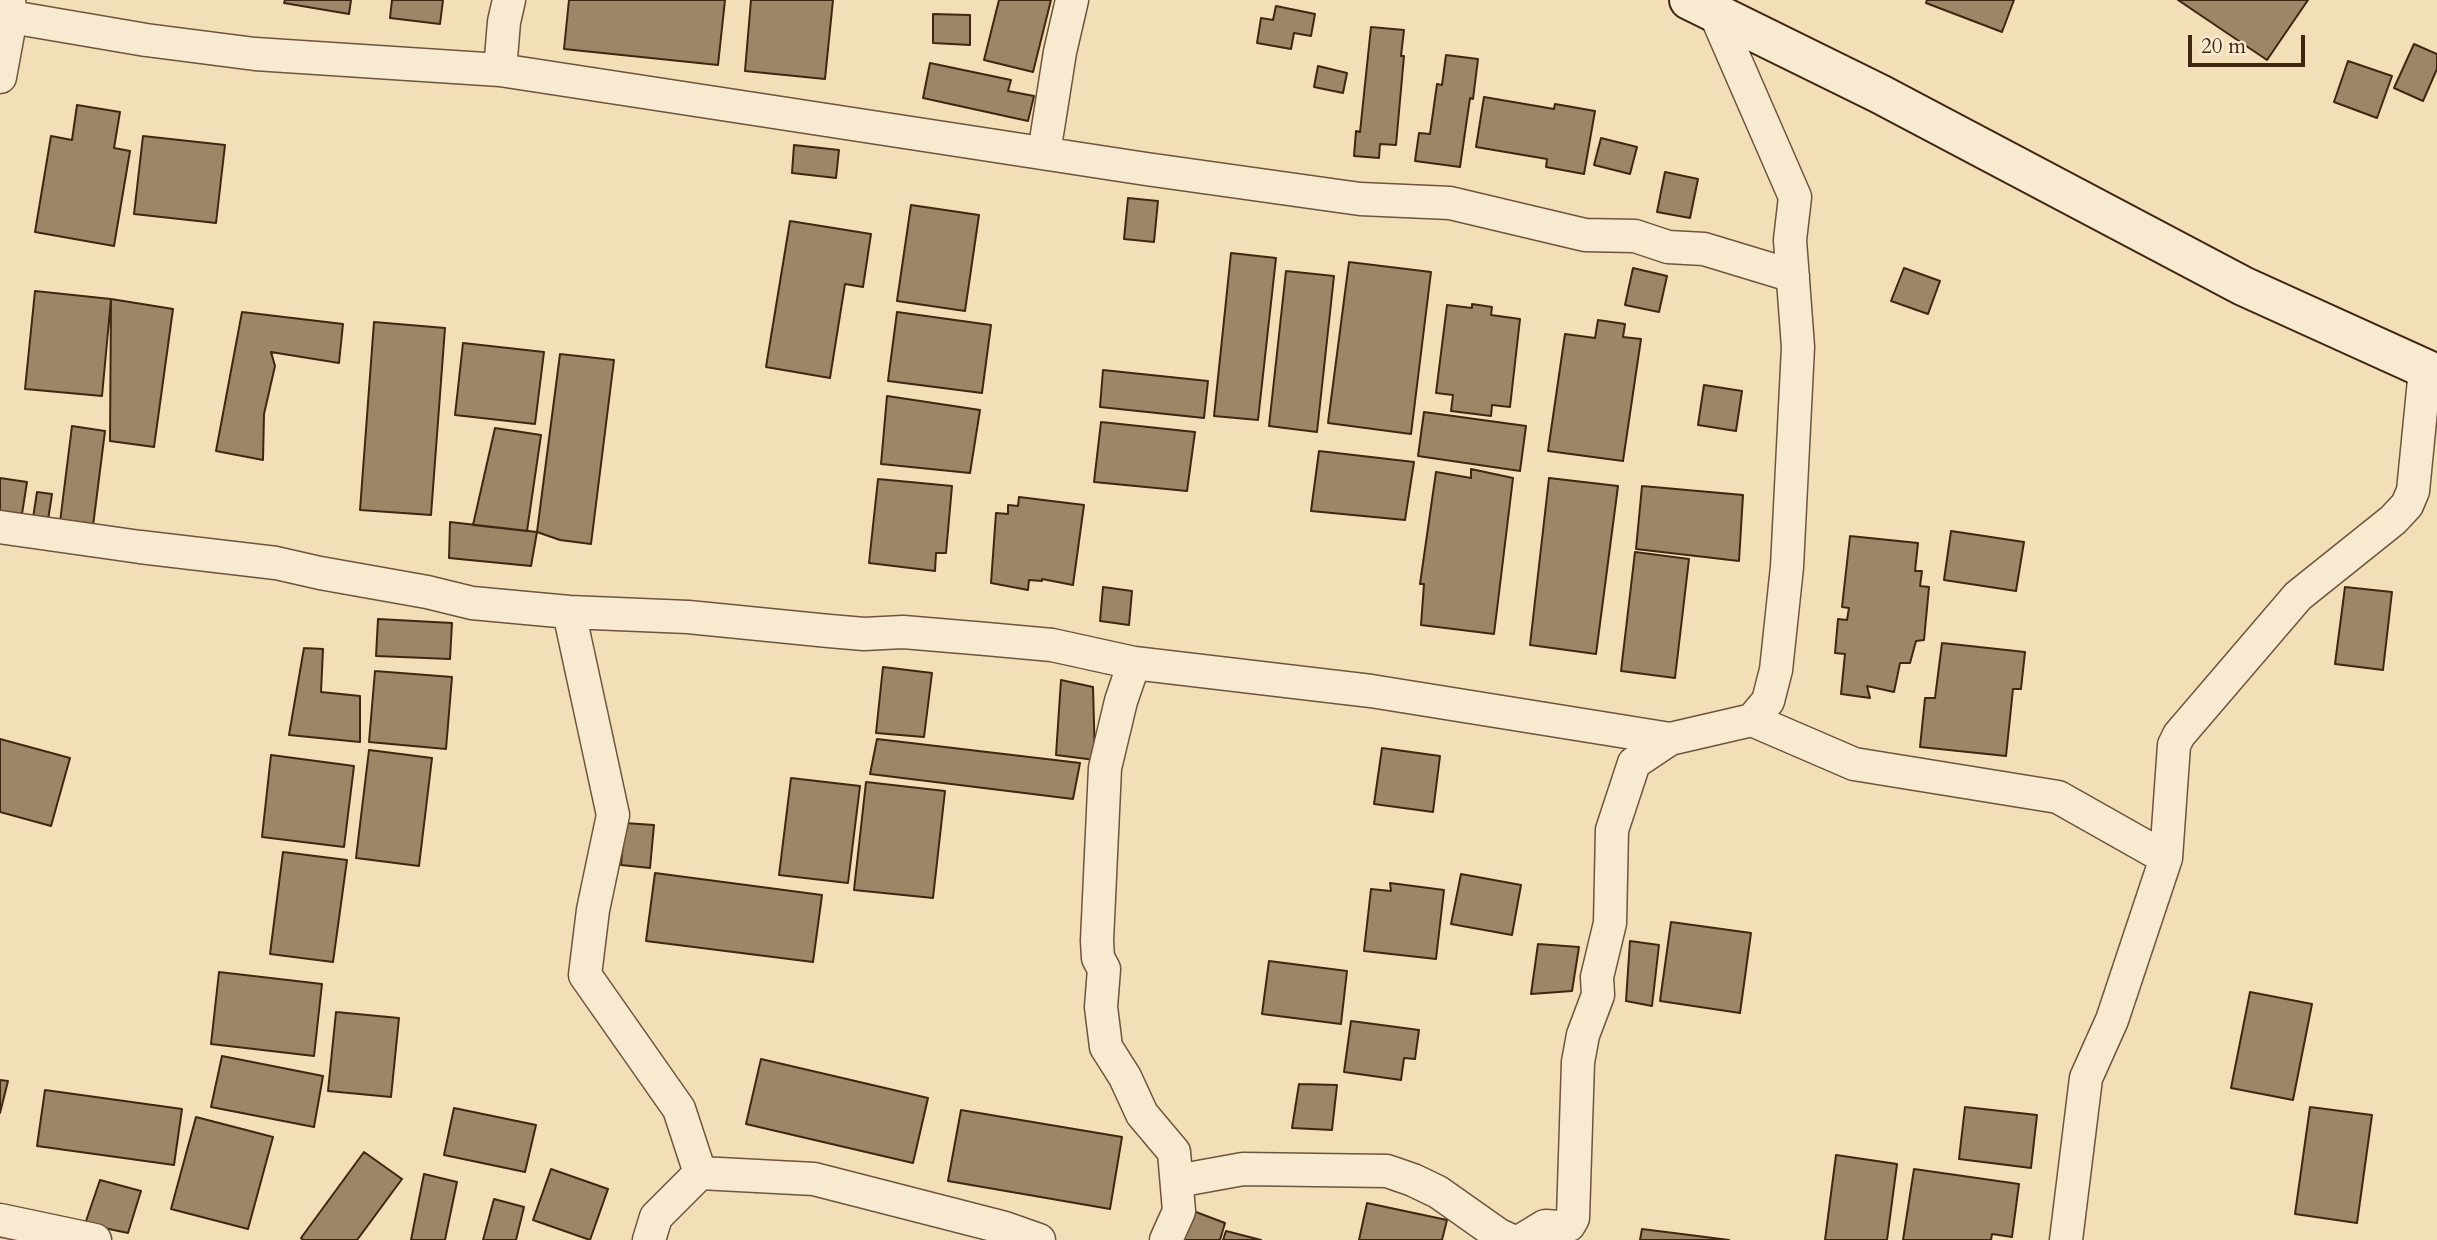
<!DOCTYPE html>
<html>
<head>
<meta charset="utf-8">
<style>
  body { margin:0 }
  #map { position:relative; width:2437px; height:1240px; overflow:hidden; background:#f2dfb8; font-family:Cardo,serif }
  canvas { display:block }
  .scale { position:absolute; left:2188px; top:35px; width:117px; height:32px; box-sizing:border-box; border:4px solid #412511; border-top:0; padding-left:9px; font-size:21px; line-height:24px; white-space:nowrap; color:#412511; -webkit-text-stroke:5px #f7ead1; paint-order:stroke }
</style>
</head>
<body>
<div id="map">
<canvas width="2437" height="1240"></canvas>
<div class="scale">20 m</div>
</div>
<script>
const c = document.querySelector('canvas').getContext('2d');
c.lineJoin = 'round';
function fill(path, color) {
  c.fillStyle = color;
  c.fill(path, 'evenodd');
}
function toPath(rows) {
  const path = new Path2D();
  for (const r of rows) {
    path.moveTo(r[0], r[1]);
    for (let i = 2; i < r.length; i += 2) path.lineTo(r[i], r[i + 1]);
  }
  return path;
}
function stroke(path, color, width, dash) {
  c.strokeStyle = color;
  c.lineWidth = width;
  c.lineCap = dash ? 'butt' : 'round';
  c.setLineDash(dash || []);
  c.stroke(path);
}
const building = toPath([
  [285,0,351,0,349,14,284,3,285,0],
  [392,0,443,0,440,24,390,18,392,0],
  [569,0,725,0,718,65,564,49,569,0],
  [751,0,833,0,825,79,745,71,751,0],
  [999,0,1051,0,1033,72,984,60,999,0],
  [1927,0,2014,0,2002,32,1926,3,1927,0],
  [2178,0,2308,0,2267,60,2178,0],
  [1276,6,1315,14,1311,36,1294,33,1291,49,1257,43,1261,18,1273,20,1276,6],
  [933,14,970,15,970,45,933,43,933,14],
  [1371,27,1404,30,1401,56,1404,56,1396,145,1380,144,1379,158,1354,156,1356,131,1360,132,1371,27],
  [2414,44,2437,54,2437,69,2423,101,2394,88,2414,44],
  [1446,55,1478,59,1473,99,1470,98,1460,167,1415,161,1419,133,1430,134,1437,84,1442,85,1446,55],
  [2348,61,2392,76,2377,118,2334,102,2348,61],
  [930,63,1011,80,1008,91,1034,96,1028,121,923,98,930,63],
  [1318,66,1347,73,1343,93,1314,87,1318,66],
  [1484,97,1554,109,1555,104,1595,111,1584,174,1546,167,1547,159,1476,147,1484,97],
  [77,105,120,112,114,148,130,151,114,246,35,232,51,136,72,140,77,105],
  [143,136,225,145,216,223,134,214,143,136],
  [1601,138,1637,147,1630,174,1594,165,1601,138],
  [794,145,839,150,836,178,792,173,794,145],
  [1665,172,1698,179,1690,218,1657,212,1665,172],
  [1128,198,1158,201,1154,242,1124,239,1128,198],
  [911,205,979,215,965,311,897,301,911,205],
  [790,221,871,234,863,287,845,284,830,378,766,367,790,221],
  [1231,253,1276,258,1258,420,1214,416,1231,253],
  [1349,262,1431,272,1411,434,1328,423,1349,262],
  [1633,268,1667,276,1659,312,1625,305,1633,268],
  [1904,268,1940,281,1928,314,1891,301,1904,268],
  [1286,271,1334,276,1317,432,1269,426,1286,271],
  [35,291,111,299,102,396,25,389,35,291],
  [111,299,173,309,154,447,110,441,111,299],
  [1472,304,1492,307,1491,315,1520,319,1510,407,1492,405,1491,416,1451,411,1453,395,1436,393,1447,305,1472,308,1472,304],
  [242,312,343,324,339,363,271,352,275,366,264,414,263,460,216,451,242,312],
  [897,312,991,325,982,393,888,381,897,312],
  [1598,320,1625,324,1623,337,1641,339,1623,461,1548,451,1565,334,1595,338,1598,320],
  [374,322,445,328,431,515,360,510,374,322],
  [463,343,544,352,535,424,455,415,463,343],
  [560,354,614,360,591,544,560,540,537,532,560,354],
  [1103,370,1208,381,1204,418,1100,407,1103,370],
  [1704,385,1742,391,1736,431,1698,425,1704,385],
  [887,396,980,410,970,473,881,464,887,396],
  [1424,412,1526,426,1520,471,1418,456,1424,412],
  [1101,422,1195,432,1187,491,1094,482,1101,422],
  [72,426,105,431,93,526,60,522,72,426],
  [495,428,541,435,527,531,473,525,495,428],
  [1319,451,1414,462,1405,520,1311,511,1319,451],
  [1471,469,1513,478,1494,634,1421,625,1424,584,1420,584,1436,472,1471,478,1471,469],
  [0,478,27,482,22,514,0,511,0,478],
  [1549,478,1618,486,1596,654,1530,645,1549,478],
  [878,479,952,486,946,553,936,553,935,571,869,563,878,479],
  [1642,486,1743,495,1739,561,1636,549,1642,486],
  [37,492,52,494,48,520,33,518,37,492],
  [1019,497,1084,505,1073,585,1042,579,1042,581,1029,580,1028,590,991,583,996,513,1008,514,1008,505,1018,506,1019,497],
  [450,522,537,532,531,566,449,558,450,522],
  [1951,531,2024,542,2016,591,1944,580,1951,531],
  [1850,536,1918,543,1915,571,1922,571,1920,586,1929,587,1924,640,1916,641,1910,663,1900,663,1894,692,1867,686,1870,698,1841,694,1845,654,1835,653,1838,619,1847,620,1849,608,1842,607,1850,536],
  [1635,552,1689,559,1675,678,1621,671,1635,552],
  [1103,587,1132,591,1129,625,1100,621,1103,587],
  [2345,587,2392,592,2383,670,2335,664,2345,587],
  [378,619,452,623,450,659,376,656,378,619],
  [1942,643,2025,652,2021,689,2013,689,2006,756,1920,747,1925,698,1935,698,1942,643],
  [304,648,323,649,321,692,360,696,360,742,289,735,304,648],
  [883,667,932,673,924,737,876,733,883,667],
  [375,671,452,677,446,749,369,742,375,671],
  [1061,680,1093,687,1095,760,1056,755,1061,680],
  [0,739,70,758,51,826,0,812,0,739],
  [877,739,1080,763,1073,799,870,774,877,739],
  [1382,748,1440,756,1433,812,1374,804,1382,748],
  [369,750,432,758,419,866,356,858,369,750],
  [271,755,354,766,344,847,262,837,271,755],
  [791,778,860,786,848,883,779,875,791,778],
  [866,782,945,791,933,898,854,890,866,782],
  [625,823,654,825,650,868,621,865,625,823],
  [283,852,347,860,333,962,270,954,283,852],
  [655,873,822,895,813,962,646,941,655,873],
  [1461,874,1521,885,1512,935,1451,924,1461,874],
  [1390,883,1444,890,1436,959,1364,951,1371,889,1391,891,1390,883],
  [1671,922,1751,933,1740,1013,1660,1001,1671,922],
  [1630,941,1659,945,1652,1006,1626,1001,1630,941],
  [1538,944,1579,947,1572,991,1531,994,1538,944],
  [1269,961,1347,971,1341,1024,1262,1014,1269,961],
  [219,972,322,984,314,1056,211,1044,219,972],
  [2250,992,2312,1004,2293,1100,2231,1088,2250,992],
  [336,1012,399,1018,391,1097,328,1091,336,1012],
  [1351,1021,1419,1030,1415,1059,1404,1058,1401,1080,1344,1072,1351,1021],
  [222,1056,323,1076,314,1127,211,1107,222,1056],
  [761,1059,928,1098,913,1163,746,1124,761,1059],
  [0,1080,8,1081,0,1113,0,1080],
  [1299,1084,1337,1085,1332,1130,1292,1128,1299,1084],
  [45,1090,182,1109,174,1165,37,1146,45,1090],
  [1965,1107,2037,1115,2031,1168,1959,1159,1965,1107],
  [2310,1107,2372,1115,2357,1223,2295,1214,2310,1107],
  [454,1108,536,1125,525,1172,444,1155,454,1108],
  [961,1110,1122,1137,1110,1209,948,1181,961,1110],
  [196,1117,273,1137,248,1229,171,1209,196,1117],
  [364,1152,402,1179,357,1240,303,1240,301,1238,364,1152],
  [1836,1155,1897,1164,1887,1240,1825,1240,1836,1155],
  [551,1169,608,1189,590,1240,533,1220,551,1169],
  [1914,1169,2019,1184,2012,1237,1992,1234,1991,1240,1903,1240,1914,1169],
  [424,1174,457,1182,445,1240,411,1240,424,1174],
  [100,1180,141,1191,128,1233,85,1224,100,1180],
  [494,1199,524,1207,516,1240,483,1240,494,1199],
  [1367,1203,1447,1220,1442,1240,1359,1240,1367,1203],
  [1188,1209,1225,1223,1220,1240,1184,1240,1188,1209],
  [1642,1229,1729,1240,1640,1240,1642,1229],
  [1226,1231,1261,1240,1223,1240,1226,1231]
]);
fill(building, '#9d8668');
stroke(building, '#412511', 2);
const street = toPath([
  [11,17,146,40,255,54,500,70,1146,169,1360,199,1450,203,1585,235,1635,236,1668,247,1704,249,1793,276],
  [500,70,504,22,509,0],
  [0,77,11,17,9,0],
  [1044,153,1060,52,1072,0],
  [0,527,140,547,276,563,320,573,427,592,472,603,569,612,688,617,829,631,864,634,903,632,986,639,1052,645,1134,663,1121,701,1105,768,1097,941,1098,958,1104,969,1101,1007,1106,1047,1125,1077,1142,1114,1174,1152,1179,1211,1166,1240],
  [569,612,613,815,593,910,585,975,679,1109,700,1173],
  [1134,663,1371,691,1670,739],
  [1752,720,1854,764,2058,797,2166,858],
  [1177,1181,1243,1169,1387,1171,1413,1180,1438,1192,1499,1235,1510,1240],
  [0,1220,95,1240],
  [649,1240,656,1217,700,1173,814,1179,1005,1228,1039,1240],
  [1522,1240,1545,1226,1560,1227,1569,1225,1573,1218,1578,1062,1583,1035,1598,995,1597,977,1610,923,1612,830,1634,763,1670,739,1752,720,1768,701,1776,670,1787,567,1798,347,1790,240,1795,197,1714,11],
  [2066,1240,2086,1078,2112,1020,2166,858,2174,745,2179,735,2298,596,2393,520,2407,505,2413,491,2425,370]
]);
const secondary = toPath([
  [1689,0,1880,94,2243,286,2437,374]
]);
stroke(street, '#6d543b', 35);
stroke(secondary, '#412511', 42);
stroke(street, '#f7ead1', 32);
stroke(secondary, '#f7ead1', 38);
</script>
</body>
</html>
